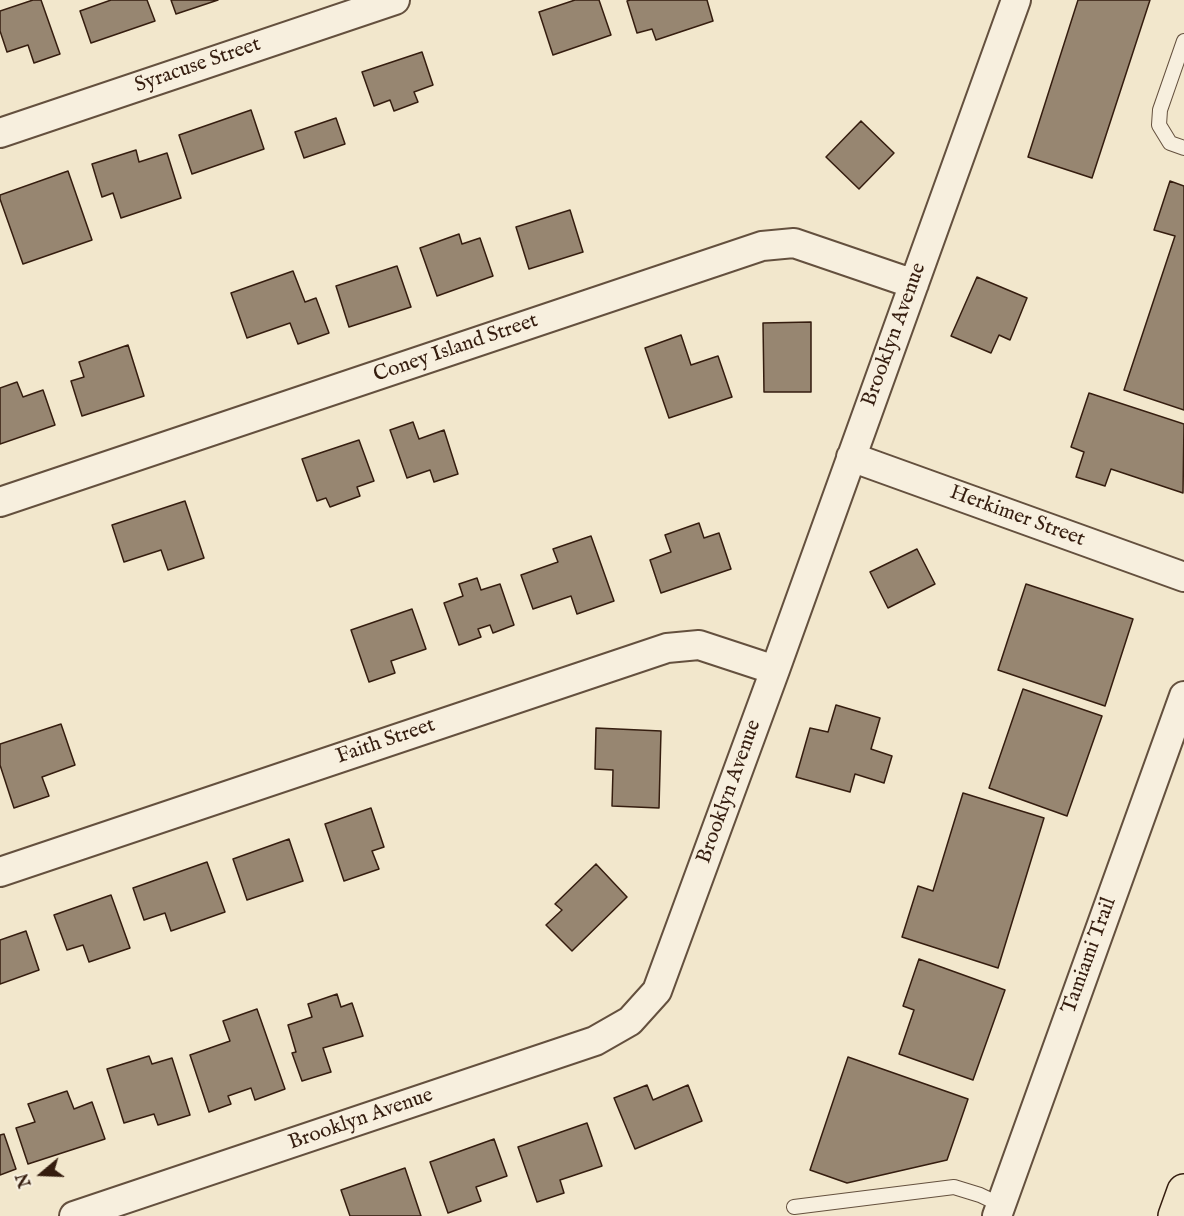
<!DOCTYPE html>
<html>
<head>
<meta charset="utf-8">
<style>
  body { margin:0 }
  #map { position:relative; width:1184px; height:1216px; overflow:hidden; background:#f2e7cc; font-family:"IM FELL English",serif }
  canvas { display:block }
  .north { position:absolute; left:12px; top:1144px; width:60px; height:60px; -webkit-text-stroke:4px #f7efde; paint-order:stroke; rotate:251deg; font-size:16px; font-weight:700; line-height:24px; text-align:center; color:#351d0f }
  .north::after { content:''; display:block; margin:auto; width:21px; height:27px; background:#351d0f; clip-path:polygon(50% 0,100% 100%,50% 72%,0 100%) }
</style>
</head>
<body>
<div id="map">
<canvas width="1184" height="1216"></canvas>
<div class="north">N</div>
</div>
<script>
const c = document.querySelector('canvas').getContext('2d');
c.lineJoin = 'round';
function fill(path, color) {
  c.fillStyle = color;
  c.fill(path, 'evenodd');
}
function toPath(rows) {
  const path = new Path2D();
  for (const r of rows) {
    path.moveTo(r[0], r[1]);
    for (let i = 2; i < r.length; i += 2) path.lineTo(r[i], r[i + 1]);
  }
  return path;
}
function stroke(path, color, width, dash) {
  c.strokeStyle = color;
  c.lineWidth = width;
  c.lineCap = dash ? 'butt' : 'round';
  c.setLineDash(dash || []);
  c.stroke(path);
}
function label(font, color, halo, rows, align = 'center') {
  c.font = font + ' "IM FELL English",serif';
  c.lineWidth = 4.5;
  c.setLineDash([]);
  c.textBaseline = 'middle';
  c.strokeStyle = halo;
  c.fillStyle = color;
  for (const [text, x, y, turn = 0] of rows) {
    c.save();
    c.translate(x, y);
    c.rotate((+turn || 0) * Math.PI / 180);
    c.textAlign = isNaN(turn) ? turn : align;
    if (halo) c.strokeText(text, 0, 0);
    c.fillText(text, 0, 0);
    c.restore();
  }
}
const building = toPath([
  [33,0,41,0,60,54,34,63,28,45,7,52,0,31,0,11,33,0],
  [111,0,147,0,155,21,91,43,80,11,111,0],
  [171,0,218,0,176,14,171,0],
  [575,0,599,0,611,35,553,55,539,12,575,0],
  [630,0,707,0,713,21,656,40,652,29,637,33,627,1,630,0],
  [1078,0,1150,0,1092,178,1028,157,1078,0],
  [422,52,433,85,414,92,418,102,394,111,390,100,374,106,362,72,422,52],
  [251,110,264,149,192,174,179,135,251,110],
  [336,118,345,144,304,158,295,132,336,118],
  [861,121,894,153,859,189,826,157,861,121],
  [136,150,139,162,167,153,181,198,121,218,113,193,102,197,92,164,136,150],
  [68,171,92,240,23,264,0,199,0,195,68,171],
  [1170,181,1184,186,1184,410,1124,390,1175,236,1154,230,1170,181],
  [570,210,583,252,529,269,516,227,570,210],
  [459,234,462,244,480,238,493,276,437,296,420,248,459,234],
  [397,266,411,307,349,327,336,286,397,266],
  [293,271,305,302,316,298,329,333,298,344,290,323,247,338,231,293,293,271],
  [977,277,1027,298,1010,340,999,335,991,353,951,336,977,277],
  [811,322,811,392,764,392,763,323,811,322],
  [681,335,691,365,718,356,732,397,669,418,645,348,681,335],
  [128,345,144,396,82,416,71,381,84,377,79,362,128,345],
  [17,382,23,397,43,390,55,425,0,444,0,388,17,382],
  [1089,393,1184,424,1183,493,1111,469,1105,486,1076,477,1084,452,1071,447,1089,393],
  [413,422,419,439,444,430,458,474,434,482,430,470,407,478,390,430,413,422],
  [359,440,374,481,357,487,360,496,330,507,326,498,317,501,302,459,359,440],
  [185,501,204,558,168,570,161,550,124,562,112,525,185,501],
  [699,523,704,538,719,533,731,569,661,593,650,560,671,552,665,535,699,523],
  [591,536,614,601,577,614,571,596,533,609,521,575,558,562,553,549,591,536],
  [917,549,935,584,888,608,870,572,917,549],
  [477,578,481,590,500,584,514,625,493,633,490,625,478,629,481,637,459,645,444,603,463,596,459,584,477,578],
  [1026,584,1133,619,1105,706,998,670,1026,584],
  [412,609,426,649,391,661,395,673,369,682,351,630,412,609],
  [1023,689,1102,716,1067,816,989,788,1023,689],
  [836,705,880,718,871,749,892,756,884,783,855,774,850,792,796,777,810,728,828,732,836,705],
  [61,724,75,765,42,777,49,796,14,808,0,765,0,744,61,724],
  [596,728,661,731,659,808,612,806,613,770,595,769,596,728],
  [963,793,1044,818,998,968,902,937,918,886,933,891,963,793],
  [371,808,384,847,372,851,379,869,344,881,325,824,371,808],
  [289,839,303,881,247,900,233,859,289,839],
  [207,862,225,912,171,931,165,913,144,920,133,888,207,862],
  [596,864,627,897,572,951,546,925,562,910,555,904,596,864],
  [111,895,130,948,89,962,83,945,67,950,54,915,111,895],
  [26,931,39,970,0,984,0,940,26,931],
  [919,959,1005,990,973,1080,899,1054,914,1010,903,1006,919,959],
  [337,994,341,1007,352,1003,363,1036,323,1048,331,1072,302,1081,292,1053,296,1052,288,1025,312,1017,308,1004,337,994],
  [257,1009,285,1089,255,1100,251,1088,228,1096,231,1104,209,1112,190,1055,230,1041,223,1021,257,1009],
  [149,1056,152,1064,172,1058,190,1115,158,1125,154,1114,124,1123,107,1069,149,1056],
  [848,1057,968,1099,947,1160,847,1183,810,1170,848,1057],
  [647,1085,653,1100,688,1085,702,1121,635,1149,614,1098,647,1085],
  [67,1091,74,1109,92,1102,105,1139,28,1164,16,1128,35,1122,28,1104,67,1091],
  [587,1123,602,1166,560,1180,564,1193,537,1202,518,1147,587,1123],
  [4,1134,16,1169,0,1175,0,1135,4,1134],
  [494,1139,507,1176,476,1187,481,1201,448,1213,430,1162,494,1139],
  [405,1168,421,1216,350,1216,341,1190,405,1168]
]);
fill(building, '#978671');
stroke(building, '#351d0f', 1.5);
const service = toPath([
  [1184,41,1160,110,1159,125,1170,143,1184,148],
  [794,1207,954,1187,980,1195,1001,1205]
]);
const minor = toPath([
  [0,133,395,0],
  [851,457,1184,577],
  [0,502,762,246,794,243,914,284],
  [0,872,667,648,699,645,775,670],
  [74,1216,595,1041,630,1021,657,991,775,670,1016,0],
  [997,1216,1184,696]
]);
const primary = toPath([
  [1175,1216,1184,1191]
]);
stroke(service, '#64503e', 16);
stroke(minor, '#64503e', 32);
stroke(primary, '#351d0f', 36);
stroke(service, '#f7efde', 14);
stroke(minor, '#f7efde', 28);
stroke(primary, '#f2e7cc', 33);
label('21px', '#351d0f', '#f7efde', [
  ["Syracuse Street",198,66,-19],
  ["Brooklyn Avenue",895,335,-70],
  ["Coney Island Street",456,349,-19],
  ["Herkimer Street",1017,517,20],
  ["Faith Street",386,742,-19],
  ["Brooklyn Avenue",730,792,-70],
  ["Tamiami Trail",1090,956,-70],
  ["Brooklyn Avenue",361,1120,-19]
]);
</script>
</body>
</html>
